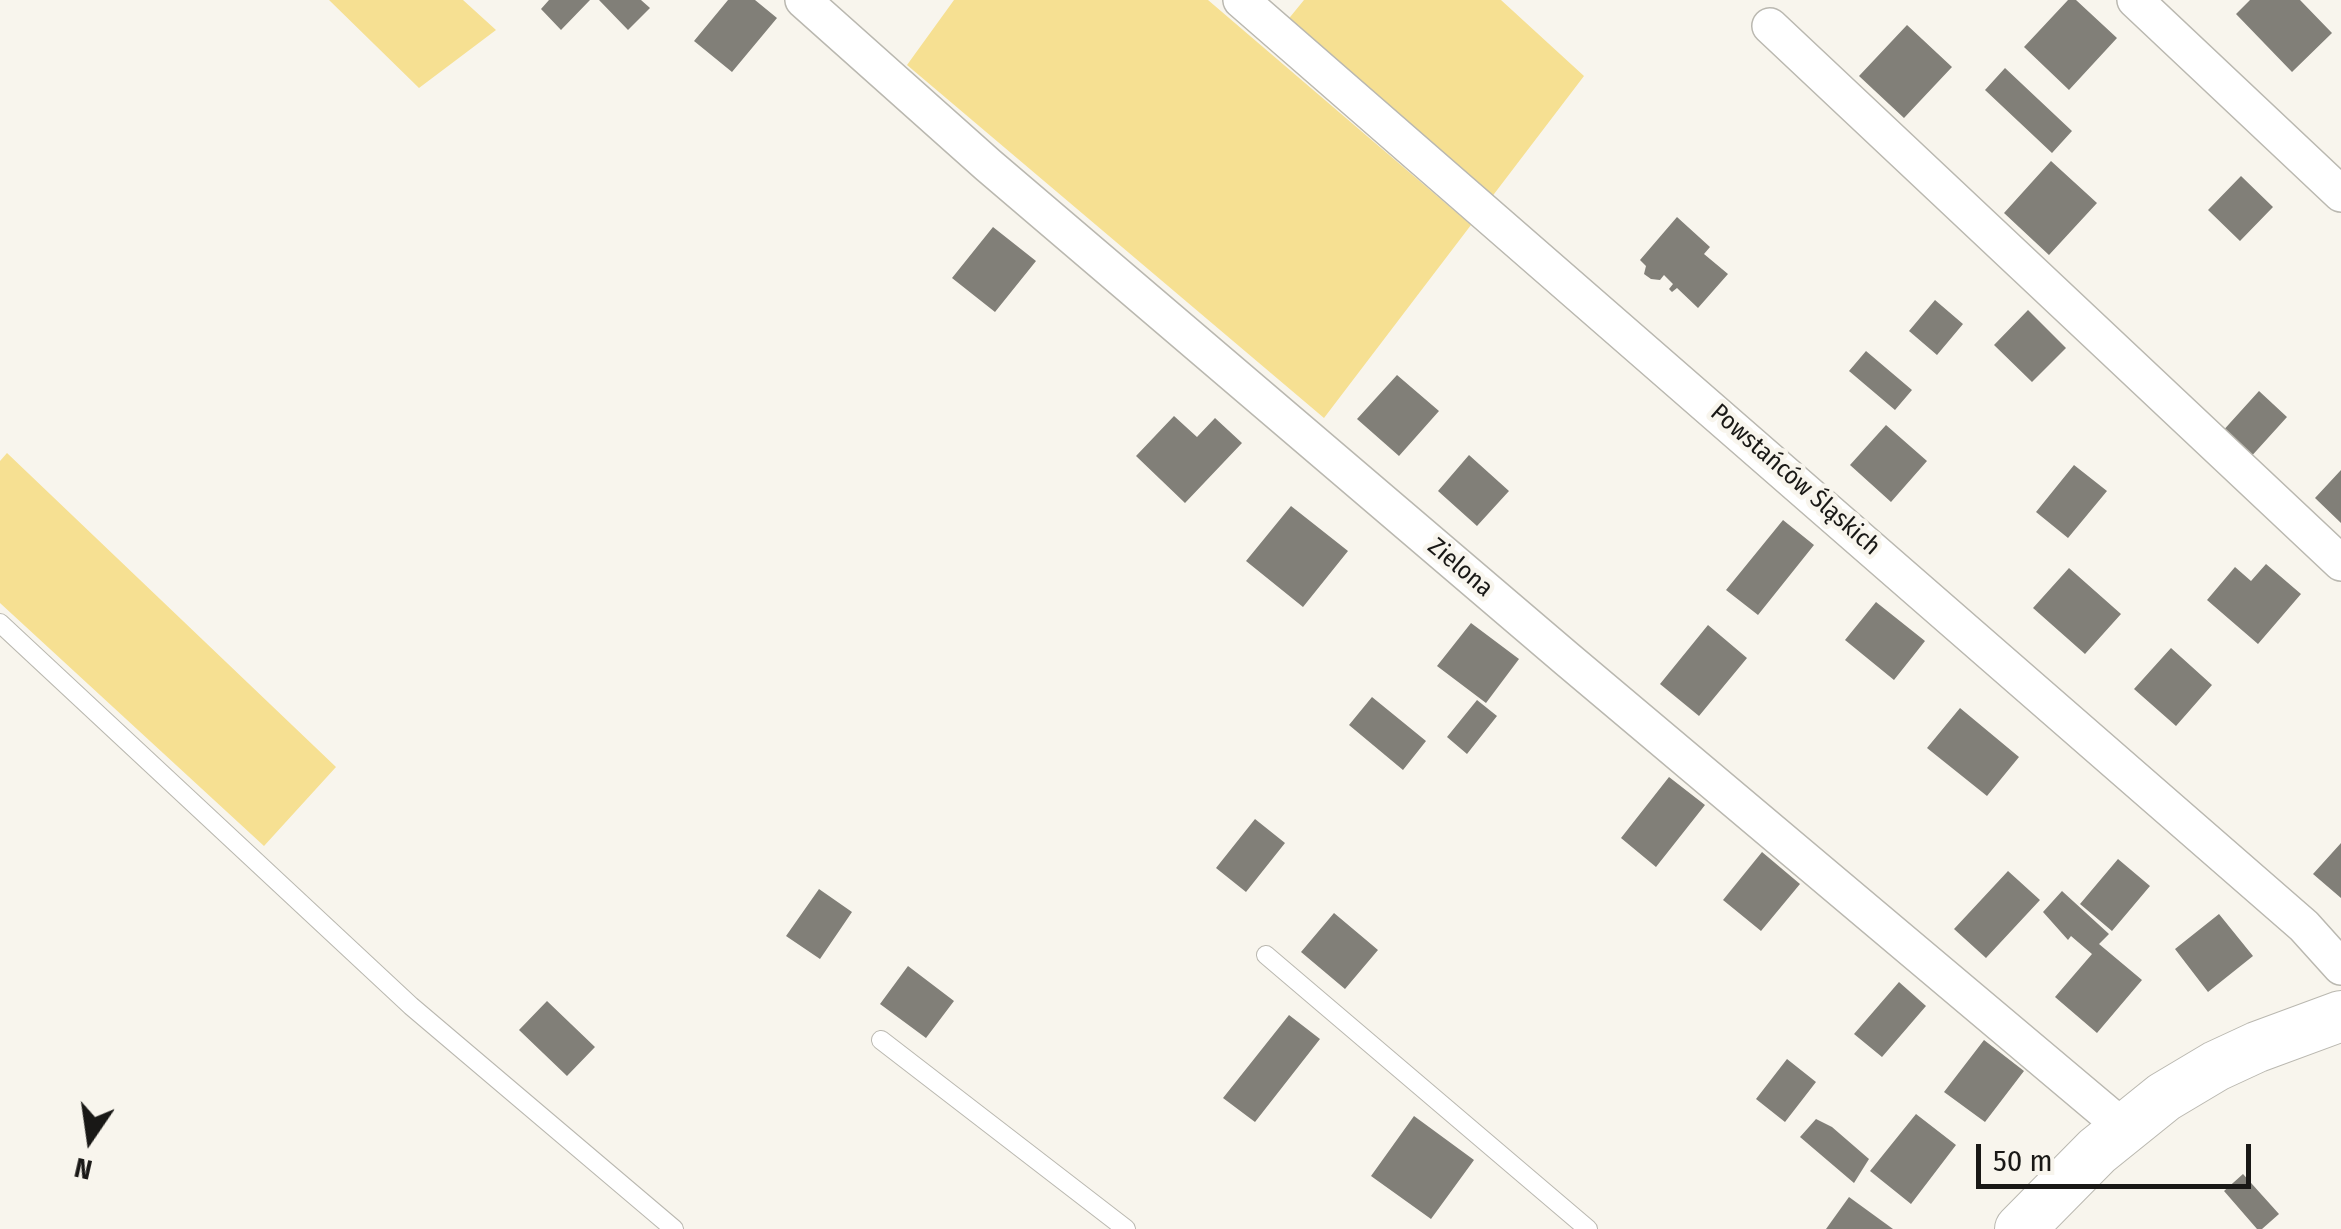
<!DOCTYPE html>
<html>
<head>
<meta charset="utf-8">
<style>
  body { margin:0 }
  #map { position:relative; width:2341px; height:1229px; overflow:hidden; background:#f8f5ed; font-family:"Fira Sans Condensed",sans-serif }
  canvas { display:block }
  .north { position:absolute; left:40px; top:1089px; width:100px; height:100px; -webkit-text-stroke:8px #f8f5ed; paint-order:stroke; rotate:193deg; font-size:28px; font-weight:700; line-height:40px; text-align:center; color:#191816 }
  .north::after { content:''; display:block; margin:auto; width:35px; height:45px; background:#191816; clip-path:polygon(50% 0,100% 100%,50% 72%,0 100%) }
  .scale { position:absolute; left:1976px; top:1144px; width:275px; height:45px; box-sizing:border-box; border:5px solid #191816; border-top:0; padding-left:12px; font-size:30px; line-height:35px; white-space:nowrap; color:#191816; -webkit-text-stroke:8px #f8f5ed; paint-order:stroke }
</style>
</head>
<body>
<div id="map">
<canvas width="2341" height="1229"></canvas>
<div class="north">N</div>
<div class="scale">50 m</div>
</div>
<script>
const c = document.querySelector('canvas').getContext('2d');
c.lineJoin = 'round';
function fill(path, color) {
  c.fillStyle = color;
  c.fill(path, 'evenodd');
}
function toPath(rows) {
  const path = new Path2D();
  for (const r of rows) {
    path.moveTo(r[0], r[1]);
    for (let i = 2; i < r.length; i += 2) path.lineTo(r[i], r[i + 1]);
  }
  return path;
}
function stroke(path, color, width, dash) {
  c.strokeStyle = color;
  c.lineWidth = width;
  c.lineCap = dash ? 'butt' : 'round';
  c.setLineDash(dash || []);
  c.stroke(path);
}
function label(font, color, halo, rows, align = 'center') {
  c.font = font + ' "Fira Sans Condensed",sans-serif';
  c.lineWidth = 9;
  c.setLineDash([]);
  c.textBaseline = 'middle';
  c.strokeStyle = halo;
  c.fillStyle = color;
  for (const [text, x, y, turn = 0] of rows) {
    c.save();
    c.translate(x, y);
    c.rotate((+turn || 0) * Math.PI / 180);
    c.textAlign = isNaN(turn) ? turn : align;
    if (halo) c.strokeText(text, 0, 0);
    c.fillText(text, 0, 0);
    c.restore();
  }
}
fill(toPath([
  [329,0,463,0,496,30,419,88],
  [954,0,1208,0,1471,225,1324,418,907,65],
  [1304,0,1501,0,1584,76,1491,198,1286,22],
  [7,453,336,767,264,846,0,603,0,461]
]), '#f6e092');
fill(toPath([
  [549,0,590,0,561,30,541,9],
  [599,0,641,0,650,8,628,30],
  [728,0,755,0,777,18,732,72,694,41],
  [2068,0,2076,0,2117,38,2069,90,2024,47],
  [2250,0,2300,0,2332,33,2292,72,2236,14],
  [1907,25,1952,67,1904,118,1859,76],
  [2005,68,2072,131,2052,153,1985,90],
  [2051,161,2097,203,2049,255,2004,213],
  [2241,176,2273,207,2240,241,2208,210],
  [1677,217,1710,247,1704,254,1728,274,1698,308,1677,288,1672,292,1669,289,1673,284,1664,275,1660,280,1651,279,1644,274,1646,266,1640,260],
  [993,227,1036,261,995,312,952,278],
  [1935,300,1963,324,1937,355,1909,331],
  [2028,310,2066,348,2032,382,1994,345],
  [1866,351,1912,390,1895,410,1849,371],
  [1397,375,1439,411,1399,456,1357,419],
  [2259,391,2287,417,2248,460,2220,434],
  [1174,416,1197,437,1215,418,1242,443,1185,503,1136,456],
  [1886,425,1927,461,1891,502,1850,465],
  [1469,455,1509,491,1477,526,1438,491],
  [2074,465,2107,491,2068,538,2036,512],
  [2341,470,2341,523,2315,498],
  [1291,506,1348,551,1303,607,1246,561],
  [1783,520,1814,545,1758,615,1726,590],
  [2266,564,2301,594,2258,644,2207,600,2235,567,2251,581],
  [2069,568,2121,614,2085,654,2033,608],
  [1876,602,1925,641,1894,680,1845,640],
  [1471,623,1519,659,1486,703,1437,666],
  [1708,625,1747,658,1699,716,1660,684],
  [2171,648,2212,685,2176,726,2134,689],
  [1372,697,1426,741,1403,770,1349,725],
  [1477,700,1497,716,1467,754,1447,737],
  [1960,708,2019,757,1987,796,1927,748],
  [1669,777,1705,805,1656,867,1621,838],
  [1255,819,1285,843,1246,892,1216,868],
  [2341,843,2341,898,2313,874],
  [1762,852,1800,884,1761,931,1723,900],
  [2118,859,2150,886,2112,931,2080,904],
  [2008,871,2040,900,1986,958,1954,929],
  [819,889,852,912,820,959,786,936],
  [2062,891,2109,934,2099,944,2142,980,2097,1033,2055,997,2092,954,2071,936,2068,940,2043,912],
  [1334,913,1378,950,1345,989,1301,952],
  [2219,914,2253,956,2208,992,2175,949],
  [908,966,954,1001,926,1038,880,1004],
  [1899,982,1926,1006,1882,1057,1854,1034],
  [547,1001,595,1047,567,1076,519,1030],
  [1289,1015,1320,1039,1255,1122,1223,1098],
  [1984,1040,2024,1071,1985,1122,1944,1092],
  [1787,1059,1816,1082,1785,1122,1756,1099],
  [1916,1114,1956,1145,1911,1204,1870,1171],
  [1414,1116,1474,1160,1431,1219,1371,1176],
  [1816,1119,1832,1127,1869,1159,1854,1183,1800,1137],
  [2243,1174,2279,1214,2262,1229,2257,1229,2224,1191],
  [1849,1197,1893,1229,1826,1229]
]), '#817f78');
const lane = toPath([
  [0,623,411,1006,674,1229],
  [1266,955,1588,1229],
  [881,1040,1126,1229]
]);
const street = toPath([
  [803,0,988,165,1567,659,2124,1128],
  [1241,0,2304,926,2341,967],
  [2135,0,2341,194],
  [1770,26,2341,563]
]);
const secondary = toPath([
  [2020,1229,2097,1151,2164,1097,2216,1066,2257,1047,2341,1016]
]);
stroke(lane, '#bab8b0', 20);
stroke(street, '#bab8b0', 38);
stroke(secondary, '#bab8b0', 52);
stroke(lane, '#fff', 18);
stroke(street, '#fff', 35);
stroke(secondary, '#fff', 50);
label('25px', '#191816', '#f8f5ed', [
  ["Powstańców Śląskich",1795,480,41],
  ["Zielona",1460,568,40]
]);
</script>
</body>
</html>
